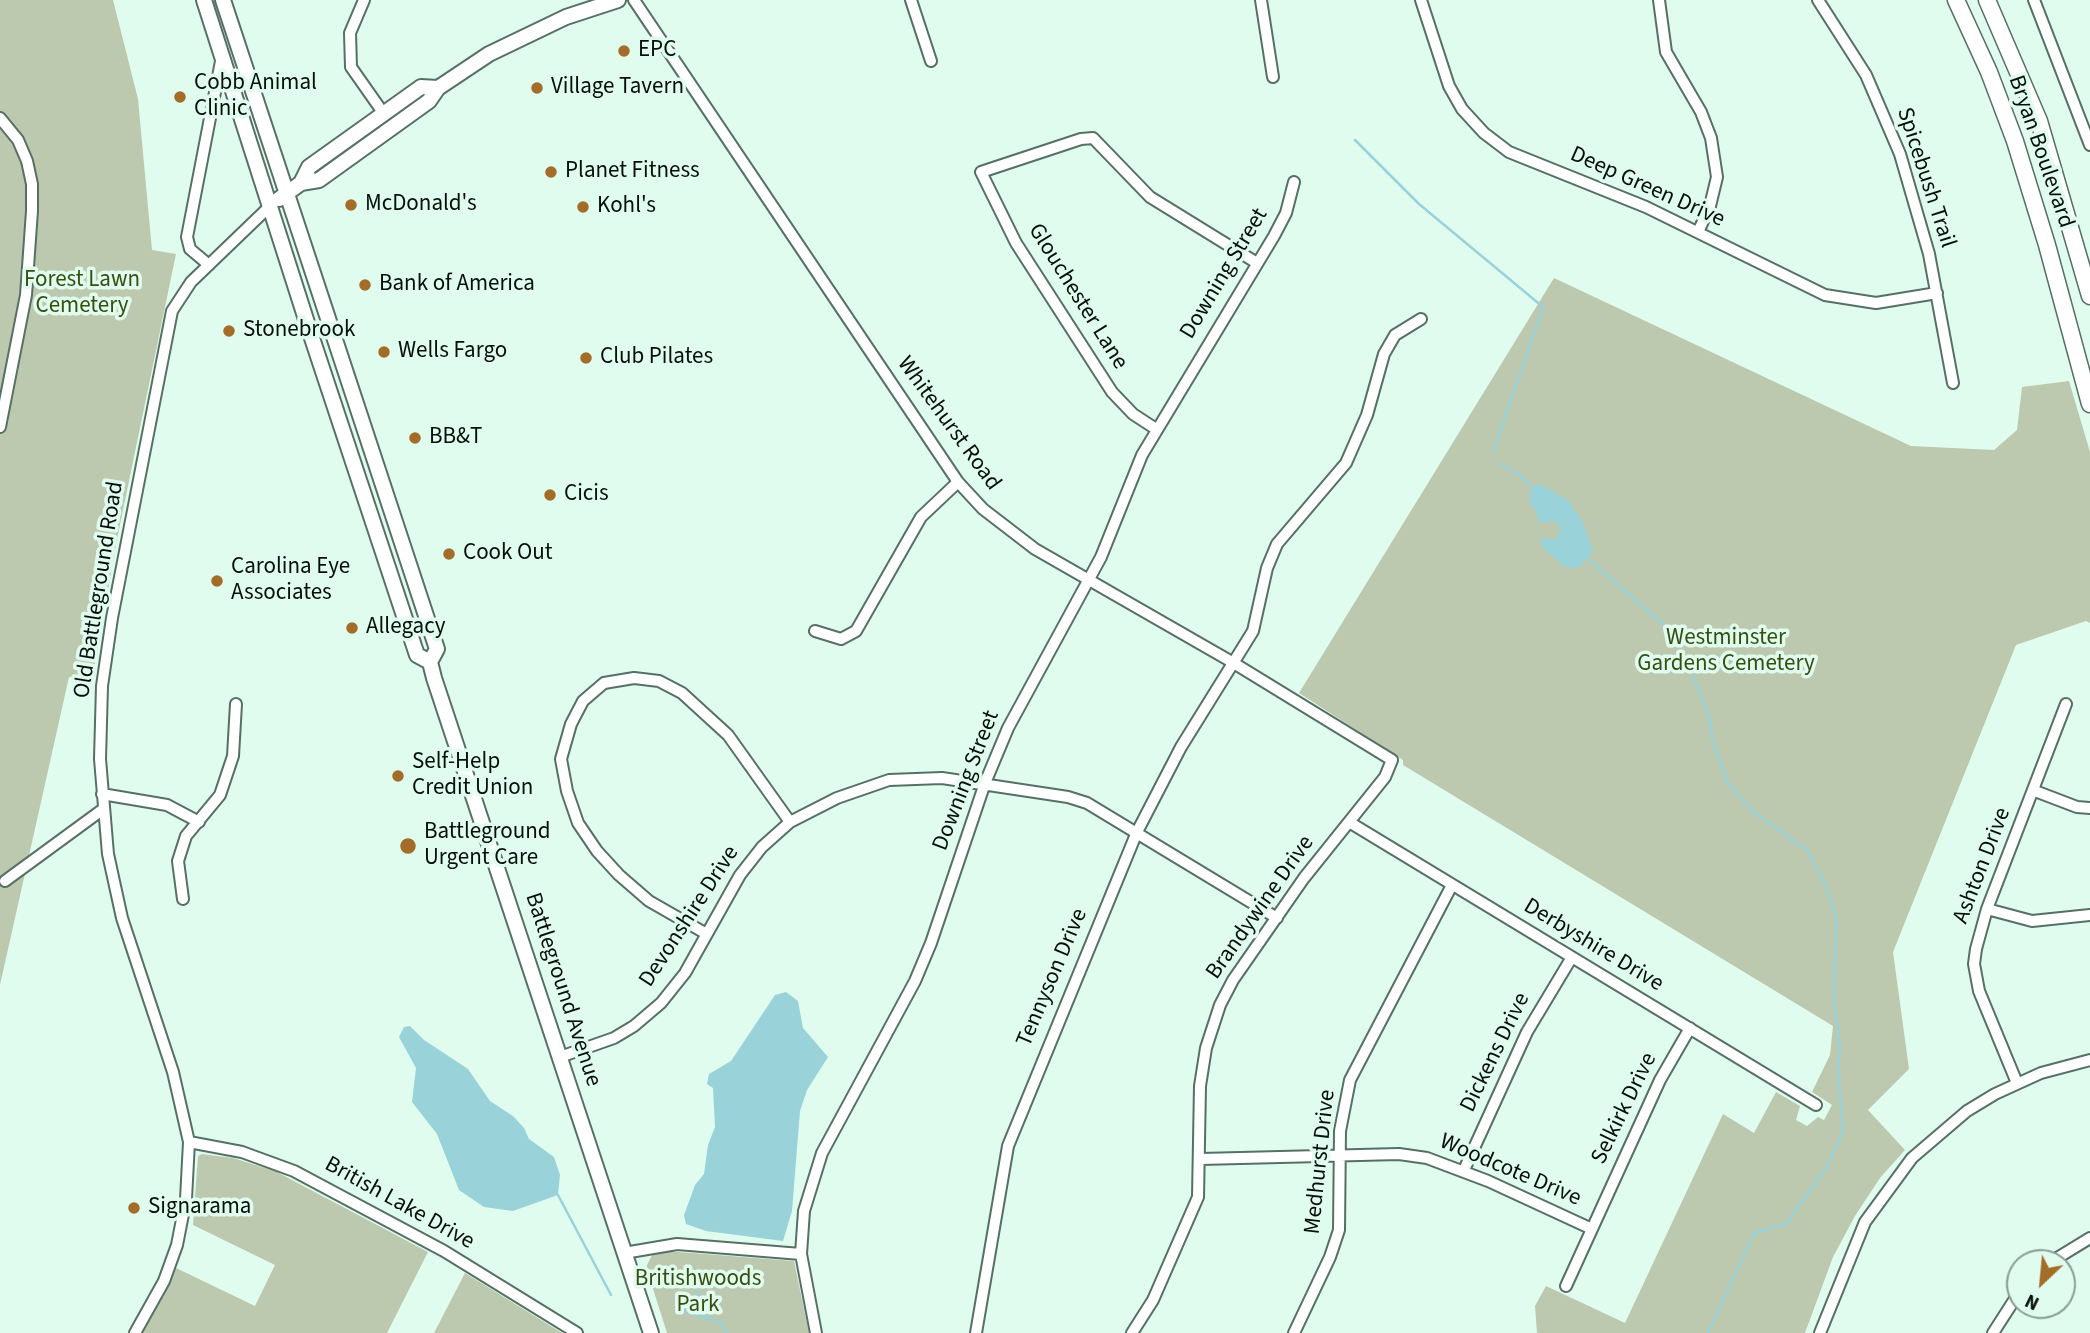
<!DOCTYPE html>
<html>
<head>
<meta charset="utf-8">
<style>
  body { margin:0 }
  #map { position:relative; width:2090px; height:1333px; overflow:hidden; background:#e0fcef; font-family:"Source Sans 3",sans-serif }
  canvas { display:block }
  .north { position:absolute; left:2006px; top:1249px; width:70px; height:70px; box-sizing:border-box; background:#e0fcef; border:2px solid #899d94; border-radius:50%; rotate:206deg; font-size:19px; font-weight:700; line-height:28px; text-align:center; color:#060f0b }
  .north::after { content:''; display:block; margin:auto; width:24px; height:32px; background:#a36c28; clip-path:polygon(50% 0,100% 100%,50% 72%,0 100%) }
</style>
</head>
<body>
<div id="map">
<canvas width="2090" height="1333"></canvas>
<div class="north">N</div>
</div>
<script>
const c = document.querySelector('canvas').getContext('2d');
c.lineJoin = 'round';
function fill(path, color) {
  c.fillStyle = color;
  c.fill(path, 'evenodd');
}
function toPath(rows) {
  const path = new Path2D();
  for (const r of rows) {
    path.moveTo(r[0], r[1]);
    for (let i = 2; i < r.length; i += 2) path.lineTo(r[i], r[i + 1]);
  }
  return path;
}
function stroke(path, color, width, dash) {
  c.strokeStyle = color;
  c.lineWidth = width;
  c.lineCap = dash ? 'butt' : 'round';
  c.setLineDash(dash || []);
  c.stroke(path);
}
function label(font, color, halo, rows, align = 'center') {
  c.font = font + ' "Source Sans 3",sans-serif';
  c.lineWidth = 7;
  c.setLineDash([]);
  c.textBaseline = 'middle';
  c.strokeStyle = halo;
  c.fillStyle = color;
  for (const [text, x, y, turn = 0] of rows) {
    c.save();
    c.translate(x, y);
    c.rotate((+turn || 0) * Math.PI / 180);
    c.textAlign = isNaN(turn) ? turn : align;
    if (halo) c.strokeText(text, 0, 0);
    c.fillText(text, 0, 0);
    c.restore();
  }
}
fill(toPath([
  [0,0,113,0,138,99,152,250,176,254,117,539,92,681,69,677,0,985],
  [1554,278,1911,446,1994,450,2017,430,2022,387,2069,381,2090,452,2090,623,2086,621,2016,645,1893,952,1909,1069,1868,1110,1905,1150,1880,1178,1855,1216,1833,1257,1805,1333,1537,1333,1535,1306,1546,1286,1625,1323,1723,1114,1754,1133,1776,1092,1800,1106,1796,1120,1807,1126,1818,1117,1824,1120,1832,1105,1812,1092,1830,1055,1833,1026,1403,765,1403,760,1299,693],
  [202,1154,233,1158,275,1171,428,1252,387,1333,142,1333,176,1268,255,1306,275,1265,193,1225,198,1156],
  [666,1251,794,1261,809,1333,667,1333,646,1267,652,1255],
  [465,1273,562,1333,434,1333]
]), '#bdc9ae');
fill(toPath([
  [1540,484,1568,500,1583,522,1593,551,1578,568,1565,567,1543,548,1540,537,1554,540,1560,533,1559,524,1553,521,1539,523,1536,511,1531,505,1529,495,1534,486],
  [786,992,798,1001,803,1028,828,1057,807,1090,800,1111,792,1211,783,1241,706,1231,686,1224,684,1215,695,1185,704,1174,708,1145,715,1127,713,1088,707,1084,709,1074,731,1061,775,995],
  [410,1026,424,1040,468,1069,490,1101,513,1116,524,1128,529,1139,554,1157,560,1175,558,1195,513,1211,484,1207,459,1190,437,1134,412,1102,416,1068,399,1037,404,1027]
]), '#99d2d9');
stroke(toPath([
  [1355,140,1419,204,1543,307,1493,452],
  [1499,463,1517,473,1535,490],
  [1587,558,1670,630,1687,662,1708,713,1713,742,1728,784,1754,812,1807,850,1827,888,1836,918,1834,1002,1840,1048,1838,1070,1843,1131,1826,1168,1786,1224,1754,1233,1708,1333],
  [558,1195,611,1295],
  [691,1267,691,1281,707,1307,706,1317],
  [681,1310,721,1323,727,1333]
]), '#99d2d9', 2.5);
const minor = toPath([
  [364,0,350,33,351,67,384,114],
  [634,0,958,482,983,509,1035,549,1232,662,1392,760,1385,777,1304,878,1233,980,1220,1005,1206,1048,1200,1086,1198,1197,1153,1300,1132,1333],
  [911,0,931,61],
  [1261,0,1273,77],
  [1421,0,1449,86,1462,109,1484,133,1509,152,1646,207,1825,295,1876,303,1937,293],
  [1659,0,1666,52,1701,112,1711,138,1717,177,1710,206,1698,232],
  [1818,0,1866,75,1900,154,1929,254,1953,383],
  [2034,0,2090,145],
  [0,118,18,140,27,161,32,184,32,211,26,295,0,427],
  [209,265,190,249,187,237,222,56],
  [1156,429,1133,414,1112,392,1016,243,981,172,1081,139,1093,138,1150,197,1257,263],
  [815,631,841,639,856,631,921,517,958,482],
  [2035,791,2077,807,2090,808],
  [102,794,167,805,199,822],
  [1349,822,1816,1105],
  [5,881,102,810],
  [183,899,178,861,186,836,220,795,233,756,236,704],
  [1987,909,2032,921,2090,915],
  [705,933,649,901,619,875,597,851,578,823,567,791,561,759,571,724,583,701,604,683,634,678,659,681,682,693,728,735,790,822],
  [560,1057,614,1038,634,1026,661,1003,685,973,740,875,762,847,790,822,837,798,889,780,942,778,1068,797,1087,803,1277,918],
  [2017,1083,1979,991,1974,964,1976,949,1987,909,2066,704],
  [189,1142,242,1152,294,1171,444,1251,577,1333],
  [1201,1159,1399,1154,1427,1158,1488,1181,1592,1229],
  [1464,1170,1527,1032,1572,957],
  [624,1253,677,1244,801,1254],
  [2049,1263,2090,1238],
  [1566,1286,1660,1080,1690,1028],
  [135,1333,164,1281,177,1245,186,1199,189,1142,173,1072,122,918,108,854,100,759,102,686,112,618,172,311,191,282,270,206],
  [816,1333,801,1254,804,1211,822,1153,915,981,931,943,985,783,1008,728,1101,557,1142,455,1274,236,1286,213,1294,182],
  [976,1333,1008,1146,1137,832,1181,747,1253,631,1267,568,1277,544,1346,463,1367,415,1384,354,1395,335,1421,319],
  [1294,1333,1330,1257,1339,1230,1340,1131,1350,1080,1452,885],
  [1820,1333,1865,1222,1912,1158,1967,1111,1995,1094,2041,1073,2090,1060],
  [1993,1333,2020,1291]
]);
const major = toPath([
  [204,0,309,329,417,655,430,662],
  [223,0,437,649,430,662,434,678,651,1333],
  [301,183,309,167,421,87,438,88],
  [279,199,301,183,319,180,429,101,438,88,489,54,566,17,618,0]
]);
const highway = toPath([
  [1956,0,1989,72,2015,141,2047,245,2090,404],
  [1987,0,2039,121,2090,296]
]);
stroke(minor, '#577065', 14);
stroke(major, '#577065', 18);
stroke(highway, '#577065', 19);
stroke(minor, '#fff', 10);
stroke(major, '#fff', 14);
stroke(highway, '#fff', 16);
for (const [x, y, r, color] of [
  [624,51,7,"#a36c28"],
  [537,88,7,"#a36c28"],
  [180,97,7,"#a36c28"],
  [551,172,7,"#a36c28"],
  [351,205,7,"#a36c28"],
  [583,207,7,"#a36c28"],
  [365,285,7,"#a36c28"],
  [229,331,7,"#a36c28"],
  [384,352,7,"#a36c28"],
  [586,358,7,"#a36c28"],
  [415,438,7,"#a36c28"],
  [550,495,7,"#a36c28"],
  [449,554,7,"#a36c28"],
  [217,581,7,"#a36c28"],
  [352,628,7,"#a36c28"],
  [398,776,7,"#a36c28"],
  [408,846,9,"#a36c28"],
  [134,1208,7,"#a36c28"]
]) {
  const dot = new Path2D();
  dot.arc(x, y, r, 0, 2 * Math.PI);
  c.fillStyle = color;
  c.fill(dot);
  stroke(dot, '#e0fcef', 2.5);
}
label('23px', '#060f0b', '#e0fcef', [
  ["EPC",638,51],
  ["Cobb Animal",194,84],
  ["Clinic",194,110],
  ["Village Tavern",551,88],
  ["Planet Fitness",565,172],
  ["McDonald's",365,205],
  ["Kohl's",597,207],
  ["Bank of America",379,285],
  ["Stonebrook",243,331],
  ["Wells Fargo",398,352],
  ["Club Pilates",600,358],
  ["BB&T",429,438],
  ["Cicis",564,495],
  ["Cook Out",463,554],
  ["Carolina Eye",231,568],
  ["Associates",231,594],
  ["Allegacy",366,628],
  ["Self-Help",412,763],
  ["Credit Union",412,789],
  ["Battleground",424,833],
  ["Urgent Care",424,859],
  ["Signarama",148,1208]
], 'left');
label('23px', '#060f0b', '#e0fcef', [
  ["Bryan Boulevard",2040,152,71],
  ["Spicebush Trail",1925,178,72],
  ["Deep Green Drive",1647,188,24],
  ["Downing Street",1225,274,-59],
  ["Glouchester Lane",1077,297,58],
  ["Whitehurst Road",948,424,54],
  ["Old Battleground Road",100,590,-81],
  ["Downing Street",967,781,-69],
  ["Ashton Drive",1983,866,-69],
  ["Brandywine Drive",1261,908,-55],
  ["Devonshire Drive",690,917,-57],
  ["Derbyshire Drive",1593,946,31],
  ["Tennyson Drive",1053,978,-67],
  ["Battleground Avenue",562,990,72],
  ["Dickens Drive",1496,1053,-64],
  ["Selkirk Drive",1625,1109,-64],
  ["Medhurst Drive",1321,1162,-84],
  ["Woodcote Drive",1510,1171,23],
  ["British Lake Drive",399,1204,29]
]);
label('23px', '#384d0f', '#e0fcef', [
  ["Forest Lawn",82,281],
  ["Cemetery",82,307],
  ["Westminster",1726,639],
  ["Gardens Cemetery",1726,665],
  ["Britishwoods",698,1280],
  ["Park",698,1306]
]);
</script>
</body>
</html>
